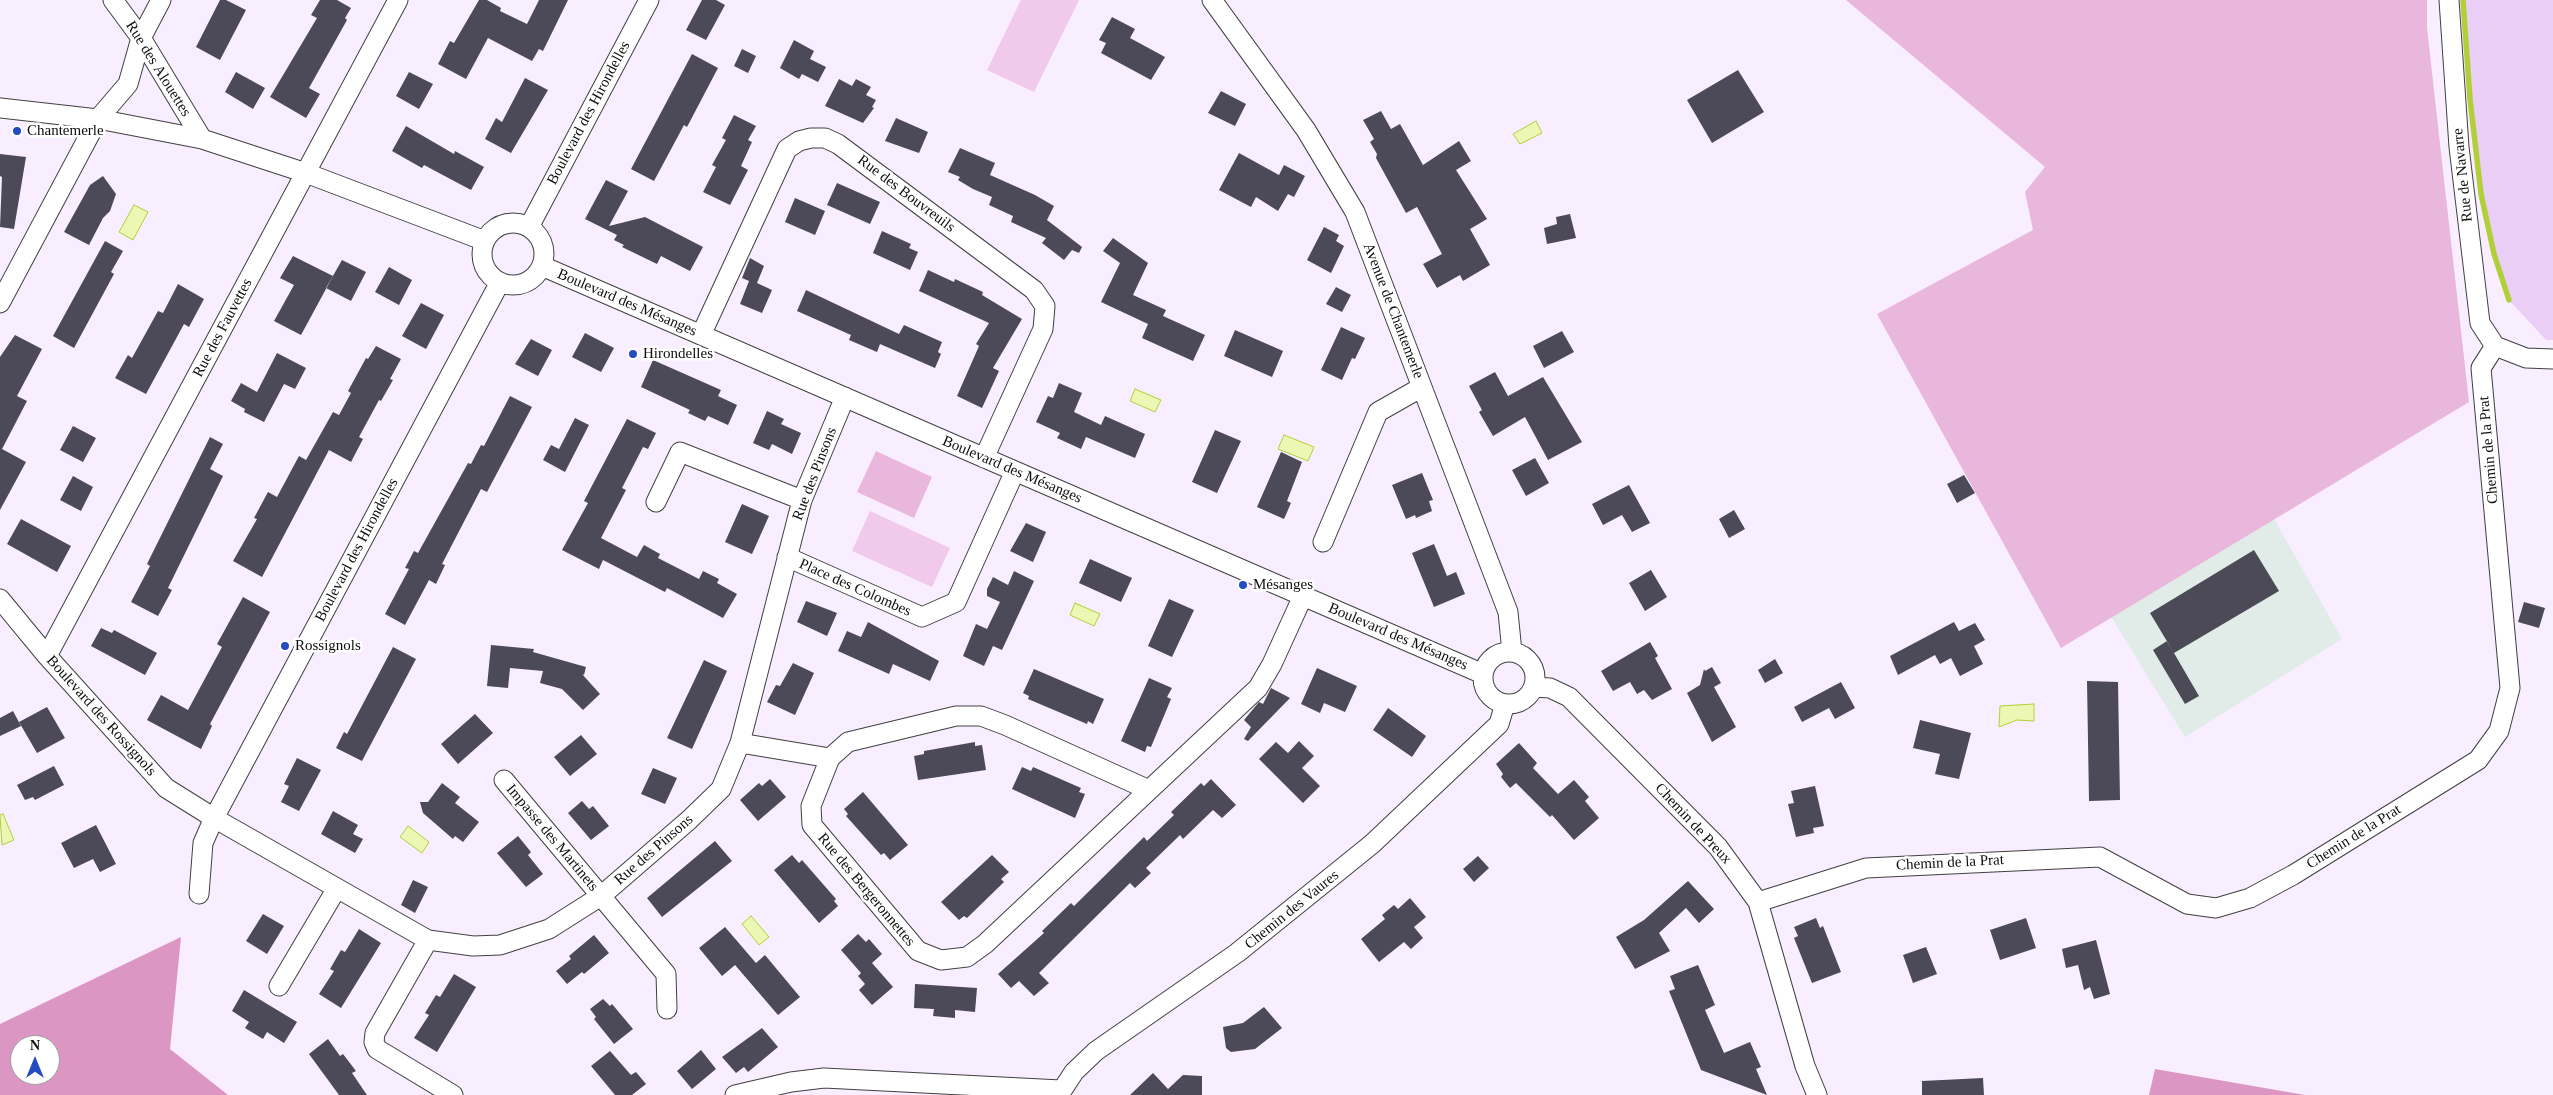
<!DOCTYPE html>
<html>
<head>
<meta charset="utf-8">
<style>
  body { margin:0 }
  #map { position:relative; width:2553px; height:1095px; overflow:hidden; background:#f8eeff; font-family:"Times New Roman",serif }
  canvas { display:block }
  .north { position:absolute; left:10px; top:1035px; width:50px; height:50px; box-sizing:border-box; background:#fff; border:1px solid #9e9e9e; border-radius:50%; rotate:0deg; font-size:14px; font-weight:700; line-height:20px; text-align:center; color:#0d0d0d }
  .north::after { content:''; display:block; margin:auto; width:18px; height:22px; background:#244bbf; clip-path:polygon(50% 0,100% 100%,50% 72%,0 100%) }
</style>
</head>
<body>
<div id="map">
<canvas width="2553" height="1095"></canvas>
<div class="north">N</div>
</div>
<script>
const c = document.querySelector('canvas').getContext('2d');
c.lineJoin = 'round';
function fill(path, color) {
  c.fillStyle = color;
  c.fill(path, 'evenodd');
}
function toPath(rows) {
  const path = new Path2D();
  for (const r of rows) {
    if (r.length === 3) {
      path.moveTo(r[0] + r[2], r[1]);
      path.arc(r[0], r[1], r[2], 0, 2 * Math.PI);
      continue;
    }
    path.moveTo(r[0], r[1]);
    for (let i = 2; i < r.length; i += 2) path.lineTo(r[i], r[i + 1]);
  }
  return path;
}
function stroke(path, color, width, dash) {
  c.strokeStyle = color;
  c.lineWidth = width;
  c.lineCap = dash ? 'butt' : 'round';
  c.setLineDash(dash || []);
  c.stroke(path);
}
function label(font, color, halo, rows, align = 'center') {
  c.font = font + ' "Times New Roman",serif';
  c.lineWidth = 5;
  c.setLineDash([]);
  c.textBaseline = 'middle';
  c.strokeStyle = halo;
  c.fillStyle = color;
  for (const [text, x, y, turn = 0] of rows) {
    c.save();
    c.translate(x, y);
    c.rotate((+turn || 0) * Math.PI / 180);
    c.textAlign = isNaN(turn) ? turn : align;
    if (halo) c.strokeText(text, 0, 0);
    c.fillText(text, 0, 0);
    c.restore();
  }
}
fill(toPath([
  [2274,519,2342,639,2185,737,2111,617]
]), '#e1ece9');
fill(toPath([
  [2463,0,2553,0,2553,340,2546,340,2509,300,2494,254,2481,194,2470,99]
]), '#eacef5');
fill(toPath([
  [1846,0,2427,0,2427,28,2469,402,2061,648,1877,314,2033,230,2025,192,2045,167],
  [876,451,932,477,914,518,857,492]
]), '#eab7dc');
fill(toPath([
  [181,937,170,1049,228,1095,0,1095,0,1024],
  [20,1045,50,1045,50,1075,20,1075],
  [2155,1069,2305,1095,2149,1095]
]), '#db96c3');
fill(toPath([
  [1021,0,1079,0,1034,92,987,70],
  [870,511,950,548,932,587,852,551]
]), '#f1c9eb');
const water = toPath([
  [1536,121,1542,133,1520,144,1513,134,1536,121],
  [134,205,148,212,133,240,119,232,134,205],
  [1135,389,1161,400,1155,412,1130,401,1135,389],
  [1284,435,1314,447,1308,461,1278,449,1284,435],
  [1075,603,1100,614,1094,626,1070,615,1075,603],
  [2034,704,2034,721,2017,720,1999,727,2000,706,2034,704],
  [3,814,14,840,2,845,0,815,3,814],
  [408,826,429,842,422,853,400,837,408,826],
  [751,916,769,937,759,945,742,924,751,916]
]);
fill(water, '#ebf7b2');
stroke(water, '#b1cf38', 1);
stroke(toPath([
  [2463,0,2470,99,2481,194,2494,254,2509,300]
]), '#b1cf38', 5.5);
fill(toPath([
  [220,0,226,0,246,10,220,60,196,47],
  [320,0,337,0,351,8,345,18,347,20,309,88,320,94,306,118,270,97,317,18,311,15],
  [479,0,487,0,501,8,500,11,527,24,539,0,568,0,543,51,539,49,532,61,488,38,466,79,438,64,450,41,454,43],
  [702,0,716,0,725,5,706,40,686,30],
  [1112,17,1135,29,1130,38,1165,57,1151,80,1101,53,1106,43,1099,40],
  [794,40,814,51,810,59,826,67,818,82,802,74,799,79,780,68],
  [742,49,756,56,748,73,734,66],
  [692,54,718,68,687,127,684,125,654,181,631,169],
  [1738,70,1764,112,1712,143,1687,100],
  [236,72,265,88,253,109,225,92],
  [409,72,433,84,419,109,396,96],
  [525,78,548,90,511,153,485,139,496,118,502,122],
  [839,79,852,86,856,79,871,87,866,95,876,100,872,107,874,108,863,123,825,106],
  [1221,91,1246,104,1235,126,1208,113],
  [1381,111,1391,129,1400,124,1423,165,1459,141,1471,161,1456,170,1487,219,1470,229,1490,265,1463,281,1460,275,1437,288,1423,264,1442,254,1417,207,1406,213,1376,158,1377,154,1370,142,1374,139,1363,120],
  [734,115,756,126,748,140,752,142,741,166,748,170,730,205,703,192,716,167,712,165,726,140,722,138],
  [896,118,928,132,919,153,885,141],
  [406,126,454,154,455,151,484,167,471,190,424,165,422,168,392,151],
  [960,148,995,163,990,175,1035,195,1054,206,1047,220,1082,247,1079,253,1072,250,1064,260,1042,243,1046,238,1011,222,1013,216,989,205,992,197,973,189,958,180,960,177,948,172],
  [1239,153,1279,175,1284,165,1305,176,1294,197,1288,194,1278,211,1256,197,1251,207,1219,190],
  [0,154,26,157,14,229,0,227,2,177,0,176],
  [103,176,116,194,110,211,103,218,89,245,64,232,90,185],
  [606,180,628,191,609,226,645,217,703,247,690,271,661,256,657,264,622,247,624,245,614,240,617,235,585,219],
  [837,183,880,202,870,224,827,205],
  [795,198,825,211,815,235,785,222],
  [1570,214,1576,238,1547,244,1544,228,1557,224,1556,217],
  [1324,227,1339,235,1336,241,1344,246,1331,273,1307,260],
  [882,231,911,244,909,248,918,252,910,270,873,253],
  [1113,238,1148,263,1133,295,1166,310,1163,316,1205,335,1193,361,1142,338,1148,324,1101,302,1120,263,1103,251],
  [105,241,123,251,111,272,114,274,74,348,53,336],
  [293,256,333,276,301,335,274,321,294,285,280,278],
  [750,258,764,266,757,283,772,290,762,313,740,304,749,281,742,278],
  [342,260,366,272,351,301,326,288],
  [389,267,412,280,399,305,375,292],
  [928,270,954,282,955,279,983,292,982,295,1022,319,993,368,999,371,982,408,957,396,979,346,976,344,989,323,919,291],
  [178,284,204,299,189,327,184,324,146,394,115,378,128,355,132,358,158,311,163,313],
  [1336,287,1351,295,1342,312,1326,304],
  [806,290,899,334,904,325,942,342,938,352,941,354,935,368,880,344,877,352,849,340,851,335,797,311],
  [421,303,444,315,426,349,402,336],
  [1341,327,1365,338,1355,359,1352,358,1342,380,1321,370],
  [1235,330,1283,351,1272,377,1224,356],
  [1562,331,1574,352,1544,368,1533,346],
  [585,333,614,348,601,372,572,357],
  [15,335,42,349,17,396,27,401,2,449,26,462,0,510,0,357],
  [531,339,552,350,538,376,515,364],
  [376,346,401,359,390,379,393,380,381,401,379,400,359,437,363,439,351,462,329,450,262,577,233,561,257,519,254,518,268,492,277,497,299,456,306,460,333,412,339,415,351,393,348,391,366,358,368,359],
  [277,353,306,368,295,389,284,384,264,422,244,412,245,409,231,401,241,383,257,392],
  [653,360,721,390,718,396,737,405,728,425,708,416,705,421,688,413,690,410,641,387],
  [1495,372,1508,396,1543,377,1582,442,1548,460,1525,417,1493,436,1479,412,1482,410,1469,386],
  [1059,383,1082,393,1074,412,1101,425,1105,416,1145,434,1135,458,1086,437,1081,449,1057,438,1060,433,1036,422,1048,396,1053,398],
  [510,396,532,407,487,492,481,489,442,564,445,565,436,584,429,580,405,625,385,614,409,569,405,568,414,551,418,553,468,463,471,464,481,445,484,446],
  [767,411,784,419,781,424,801,433,792,454,772,444,769,450,753,443],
  [575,418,589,425,565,472,543,460,551,445,559,449],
  [627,419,656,433,648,449,643,447,622,488,626,490,601,538,637,557,644,545,660,554,658,558,699,579,703,571,719,579,717,583,737,594,723,618,667,588,665,592,603,560,599,569,562,550,588,503,584,501],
  [73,426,96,438,83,462,60,450],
  [1215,430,1241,441,1217,493,1192,482],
  [210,437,223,444,210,469,223,476,168,588,172,590,158,616,131,602,150,566,147,564],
  [1281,452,1302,462,1287,501,1291,503,1284,519,1257,507],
  [1535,458,1549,483,1526,496,1512,470],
  [1422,473,1433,500,1429,501,1432,511,1416,518,1415,515,1406,519,1392,485],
  [1964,475,1975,493,1957,503,1947,484],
  [73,476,93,487,81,511,60,500],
  [1629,485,1650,523,1632,532,1622,515,1603,525,1592,504],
  [742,504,769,516,752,554,725,542],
  [1734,510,1745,529,1729,538,1719,519],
  [21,519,71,546,57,572,7,544],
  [1026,523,1046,532,1033,562,1010,551],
  [1434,544,1447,576,1456,572,1465,594,1434,607,1412,553],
  [2254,550,2279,591,2174,653,2150,613],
  [1090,559,1132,578,1121,602,1079,583],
  [1651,570,1667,597,1645,611,1629,583],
  [1014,571,1034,581,1002,650,993,646,984,666,963,656,976,624,987,629,1000,602,987,596,987,589,993,577,1008,585],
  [243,597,270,612,210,724,212,726,201,749,147,720,161,695,188,710,222,647,217,644],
  [1169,599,1194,610,1172,657,1148,646],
  [806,601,837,613,827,636,797,622],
  [2524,602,2545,608,2539,628,2518,622],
  [868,622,939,661,930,681,893,664,889,674,838,651,847,631,861,637],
  [1954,622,1959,631,1975,623,1985,640,1974,646,1983,664,1960,676,1951,658,1940,664,1935,655,1898,675,1890,656],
  [101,628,112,633,114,630,157,653,145,675,91,646],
  [2167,641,2199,696,2185,704,2153,650],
  [1650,642,1658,656,1655,658,1672,689,1652,700,1644,690,1637,694,1630,682,1613,691,1601,671],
  [491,645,534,649,533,652,586,667,584,675,582,674,600,694,583,710,562,689,540,683,543,671,510,668,508,688,487,686],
  [393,647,416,659,362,761,336,748,344,732,347,734],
  [1775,659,1783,673,1765,683,1758,670],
  [704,660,727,671,692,749,667,738],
  [793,663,814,673,795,715,767,702,776,685,780,686],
  [1712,667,1721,683,1714,687,1736,727,1712,742,1687,693,1700,685,1704,669,1705,671],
  [1317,668,1357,686,1345,712,1324,703,1320,713,1301,704],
  [1034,669,1104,699,1093,724,1088,721,1087,724,1028,699,1029,696,1023,693],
  [1149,678,1172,688,1167,697,1171,699,1151,747,1147,746,1145,752,1121,741],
  [2087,681,2118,682,2120,800,2089,801],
  [1841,682,1855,708,1835,719,1829,708,1802,722,1794,707],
  [1271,688,1290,698,1248,741,1244,739,1251,727,1244,720,1259,702,1263,704],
  [47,707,65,738,37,753,19,722],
  [1388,708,1426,736,1412,757,1373,730],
  [13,711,21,726,0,736,0,718],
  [475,714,493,733,458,764,441,744],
  [1920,720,1971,733,1959,779,1935,774,1940,754,1913,748],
  [581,735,597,754,570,776,554,757],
  [1299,741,1314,756,1302,768,1320,786,1303,803,1259,759,1276,742,1288,753],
  [975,742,975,746,982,745,986,770,918,780,914,756,924,754,924,751],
  [1519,743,1537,763,1533,768,1558,794,1574,780,1589,797,1585,801,1599,818,1574,840,1552,815,1550,817,1516,783,1510,788,1501,777,1503,774,1496,764],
  [297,758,321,770,299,811,281,802,289,786,284,784],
  [54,766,64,785,35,800,33,797,25,800,17,785],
  [1022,767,1031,771,1033,767,1081,788,1079,792,1085,794,1075,818,1012,789],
  [653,768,677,778,665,804,641,794],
  [770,779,786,797,758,821,740,800,759,783,762,786],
  [1211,779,1236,805,1222,818,1213,810,1183,839,1180,835,1146,868,1151,873,1135,888,1130,883,1039,973,1049,983,1034,996,1019,981,1011,988,998,974,1044,933,1042,931,1071,903,1074,906,1144,837,1147,841,1174,815,1171,812,1201,783,1204,786],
  [442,783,460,797,455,803,479,822,463,842,455,836,453,839,423,813,420,802,428,802],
  [1815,786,1824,826,1813,828,1814,833,1796,837,1788,804,1794,803,1791,791],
  [863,792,908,845,890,860,884,853,881,855,846,816,848,814,844,809],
  [582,801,589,809,593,806,609,826,591,840,568,813],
  [333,811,358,825,353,834,363,839,355,853,321,834],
  [96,825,116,864,100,872,93,859,74,868,61,843],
  [518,836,531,852,528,855,543,874,526,887,497,853],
  [715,841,732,861,662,917,647,898],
  [792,855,799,863,802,860,836,899,834,901,838,906,819,923,774,870],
  [992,855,1009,872,1001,879,1004,882,967,918,964,916,959,920,941,902],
  [1478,856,1489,868,1474,882,1463,869],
  [413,880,428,887,415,913,401,905],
  [1688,881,1714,909,1699,923,1686,908,1659,933,1670,951,1635,969,1616,937,1644,920],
  [1410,898,1426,917,1414,927,1423,938,1411,949,1404,942,1379,962,1361,939,1385,919,1382,915,1394,905,1398,909],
  [263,914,284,926,267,954,246,941],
  [1816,918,1820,928,1823,926,1841,972,1812,983,1794,938,1798,936,1794,927],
  [2026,918,2036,948,2000,960,1990,930],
  [725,927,756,963,765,955,800,997,778,1015,735,965,722,976,699,948],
  [359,929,381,943,341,1008,319,994,334,971,330,969,341,950,345,952],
  [858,934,866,942,869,939,882,954,872,963,893,987,872,1005,859,990,865,984,858,976,861,973,841,950],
  [594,935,609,953,584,974,582,972,567,984,556,971,571,959,569,956],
  [2096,940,2110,994,2094,999,2090,987,2084,990,2078,965,2066,968,2062,949],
  [1926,947,1937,974,1913,983,1903,955],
  [1698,965,1715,1005,1705,1010,1724,1053,1750,1042,1761,1067,1756,1069,1767,1095,1701,1070,1669,991,1675,989,1670,976],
  [454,974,476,987,437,1052,414,1038,429,1015,425,1013,436,995,440,997],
  [915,984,977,988,975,1012,955,1010,955,1018,933,1016,934,1009,914,1008],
  [244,990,297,1022,284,1043,267,1032,263,1039,245,1028,249,1022,232,1011],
  [603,999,610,1006,612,1004,633,1029,614,1044,594,1019,596,1017,590,1009],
  [1264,1007,1282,1028,1255,1049,1231,1052,1226,1048,1223,1027,1243,1023],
  [762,1028,778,1047,748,1072,744,1067,736,1073,722,1057],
  [328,1039,340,1056,343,1054,356,1071,352,1073,367,1095,339,1095,309,1054],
  [701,1050,716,1069,692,1089,677,1071],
  [610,1051,631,1075,636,1072,646,1084,632,1095,615,1095,591,1066],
  [1153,1073,1168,1089,1183,1075,1202,1076,1202,1095,1130,1095],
  [1983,1078,1984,1095,1922,1095,1922,1081]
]), '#4c4a56');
const street = toPath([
  [113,0,141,38,202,139],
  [1212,0,1306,130,1355,212,1508,612,1512,652],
  [2449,0,2459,147,2480,323,2495,346],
  [0,108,98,119,202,139,306,173,485,241],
  [513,254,31],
  [529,227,649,0],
  [542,266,1483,674],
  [0,303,98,119,128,84,141,38,161,0],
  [701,335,787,149,799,141,811,138,825,138,838,144,1034,290,1045,306,1043,329,984,458],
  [2495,346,2526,358,2553,359],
  [656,502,680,452,802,500],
  [1323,542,1378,412,1422,387],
  [787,557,922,617,956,602,1015,471],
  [0,599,47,656,166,788,214,818,428,940,473,946,500,945,549,929,601,896,689,820,721,789,740,743,802,500,845,397],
  [1509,678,26],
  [47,656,398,0],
  [1535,687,1550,688,1569,697,1718,847,1758,902,1805,1066,1817,1095],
  [740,743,830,758],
  [504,780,666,974,667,1009],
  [1149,790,1005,725,981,716,956,716,848,742,830,758,811,806,812,825,918,951,941,960,967,957,985,944,1258,688,1272,664,1303,596],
  [199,894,203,843,214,818,500,282],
  [1758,902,1866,868,2100,857,2187,904,2216,908,2250,898,2293,875,2478,760,2499,731,2510,688,2481,368,2495,346],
  [428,940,375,1033,374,1042,377,1049,453,1095],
  [279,986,337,888],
  [735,1095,791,1082,824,1078,1061,1090],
  [1059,1095,1074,1072,1096,1051,1237,953,1372,844,1499,724,1505,704]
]);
stroke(street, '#404040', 21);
stroke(street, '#fff', 19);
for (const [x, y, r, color] of [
  [17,131,5,"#244bbf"],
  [633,354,5,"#244bbf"],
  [1243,585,5,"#244bbf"],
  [285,646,5,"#244bbf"]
]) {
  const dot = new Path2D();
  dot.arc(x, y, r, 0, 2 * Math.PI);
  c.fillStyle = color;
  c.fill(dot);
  stroke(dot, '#fff', 2);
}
label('15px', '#0d0d0d', '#fff', [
  ["Rue des Alouettes",158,69,58],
  ["Boulevard des Hirondelles",589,113,-62],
  ["Rue de Navarre",2463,175,-96],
  ["Rue des Bouvreuils",906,194,37],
  ["Boulevard des Mésanges",627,303,23],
  ["Avenue de Chantemerle",1393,311,69],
  ["Rue des Fauvettes",223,328,-62],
  ["Chemin de la Prat",2489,450,-95],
  ["Boulevard des Mésanges",1012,470,23],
  ["Rue des Pinsons",815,474,-69],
  ["Boulevard des Hirondelles",357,550,-62],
  ["Place des Colombes",855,588,24],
  ["Boulevard des Mésanges",1398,637,23],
  ["Boulevard des Rossignols",101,716,48],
  ["Chemin de Preux",1693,824,47],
  ["Chemin de la Prat",2354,837,-32],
  ["Impasse des Martinets",552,838,50],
  ["Rue des Pinsons",654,850,-41],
  ["Chemin de la Prat",1950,863,-3],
  ["Rue des Bergeronnettes",866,890,50],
  ["Chemin des Vaures",1292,910,-39]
]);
label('15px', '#0d0d0d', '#fff', [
  ["Chantemerle",27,131],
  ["Hirondelles",643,354],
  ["Mésanges",1253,585],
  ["Rossignols",295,646]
], 'left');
</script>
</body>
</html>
